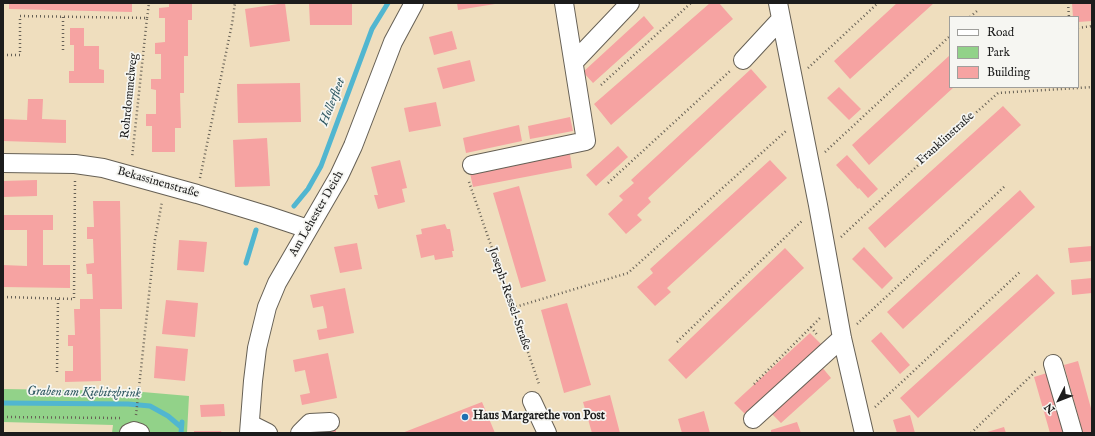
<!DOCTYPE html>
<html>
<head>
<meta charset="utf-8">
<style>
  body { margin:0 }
  #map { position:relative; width:1095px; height:436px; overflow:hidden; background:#efdebe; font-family:"IM FELL English",serif }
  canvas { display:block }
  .frame { position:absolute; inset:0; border:4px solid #1c1c1c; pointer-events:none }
  .legend { position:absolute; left:949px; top:16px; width:130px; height:72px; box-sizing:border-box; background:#f6f6f2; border:1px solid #9f9f9c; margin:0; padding:5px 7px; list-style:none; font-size:12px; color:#1c1c1c }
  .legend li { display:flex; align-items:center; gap:8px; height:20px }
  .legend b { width:20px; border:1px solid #9f9f9c }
  .north { position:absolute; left:1039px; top:380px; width:40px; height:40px; -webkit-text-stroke:3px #f6f6f2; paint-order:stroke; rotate:228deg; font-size:11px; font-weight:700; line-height:16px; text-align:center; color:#1c1c1c }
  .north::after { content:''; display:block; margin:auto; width:14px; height:18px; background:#1c1c1c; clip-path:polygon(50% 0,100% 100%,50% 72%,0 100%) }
</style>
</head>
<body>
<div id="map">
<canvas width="1095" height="436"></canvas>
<div class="frame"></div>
<ul class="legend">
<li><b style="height:5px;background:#fff"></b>Road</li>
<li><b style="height:11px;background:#92d289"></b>Park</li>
<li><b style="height:11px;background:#f6a3a2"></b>Building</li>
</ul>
<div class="north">N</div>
</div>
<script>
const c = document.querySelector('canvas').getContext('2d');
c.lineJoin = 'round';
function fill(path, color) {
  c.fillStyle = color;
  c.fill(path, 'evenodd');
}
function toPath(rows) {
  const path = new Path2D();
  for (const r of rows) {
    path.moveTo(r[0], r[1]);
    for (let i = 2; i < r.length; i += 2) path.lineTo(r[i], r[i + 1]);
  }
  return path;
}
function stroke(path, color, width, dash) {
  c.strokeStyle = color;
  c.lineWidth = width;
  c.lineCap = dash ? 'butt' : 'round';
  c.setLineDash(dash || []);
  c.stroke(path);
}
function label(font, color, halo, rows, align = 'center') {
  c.font = font + ' "IM FELL English",serif';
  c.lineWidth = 3.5;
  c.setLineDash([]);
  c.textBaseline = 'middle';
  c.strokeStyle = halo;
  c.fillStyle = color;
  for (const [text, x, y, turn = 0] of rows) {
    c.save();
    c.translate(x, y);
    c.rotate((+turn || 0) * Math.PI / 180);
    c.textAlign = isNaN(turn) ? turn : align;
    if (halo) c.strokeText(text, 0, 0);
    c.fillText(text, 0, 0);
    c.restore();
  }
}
fill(toPath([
  [3,389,131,391,189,396,187,433,112,433,113,425,3,422]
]), '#92d289');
stroke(toPath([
  [294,206,308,189,321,166,372,29,388,3],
  [246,263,256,230],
  [3,403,128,404,150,406,168,416,181,427],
  [181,433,182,422]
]), '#51b6d0', 5);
fill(toPath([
  [9,3,132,3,132,12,9,9],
  [169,3,192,3,192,20,188,20,188,56,184,56,184,93,180,93,181,128,175,128,175,152,152,152,152,126,146,126,146,114,156,114,156,90,151,89,151,79,161,79,161,54,155,54,155,43,165,42,165,18,159,18,159,8,169,7],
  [285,3,290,41,250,47,245,9],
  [309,3,352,3,352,25,310,25],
  [457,3,495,3,495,4,458,10],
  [710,3,719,3,733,19,611,125,594,104],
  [897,3,934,3,850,79,834,61],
  [1072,3,1092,3,1092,21,1078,22,1078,17,1073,17],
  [644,16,654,28,593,83,583,72],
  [70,28,84,28,84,46,99,46,99,69,104,70,104,83,69,83,69,71,74,71,74,45,70,45],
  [452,31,457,49,434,55,429,37],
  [950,55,950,87,954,87,869,165,852,145],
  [470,60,475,81,443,89,437,68],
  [751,69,767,87,648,198,651,202,637,215,642,220,626,234,608,214,623,200,619,196,634,183,631,180],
  [300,83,301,122,238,123,237,84],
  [839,87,861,109,849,120,827,98],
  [28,99,43,99,42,119,66,120,66,143,3,141,3,119,27,120],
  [436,102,441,126,409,132,404,108],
  [1003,106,1021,125,885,248,868,228],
  [570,117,573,131,530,139,528,126],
  [519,125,522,141,466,153,463,138],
  [267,138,270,186,235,187,233,140],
  [618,146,628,157,596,186,586,175],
  [570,154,572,168,473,187,470,173],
  [847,155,878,189,868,198,859,188,858,189,836,165],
  [400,160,407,188,402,189,405,202,378,209,374,195,378,195,371,167],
  [770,160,787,178,667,288,671,292,655,306,637,287,653,273,650,269],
  [37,180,37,196,3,197,3,181],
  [519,186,546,281,521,288,493,193],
  [1020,190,1035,207,903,329,887,312],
  [93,201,120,201,122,309,100,309,101,381,65,382,65,371,73,371,73,346,68,346,68,335,75,335,74,309,80,309,80,299,93,299,92,274,87,274,86,264,94,263,93,239,87,239,87,227,94,227],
  [3,215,53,215,53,230,43,230,43,265,70,265,70,288,3,287,3,265,27,266,27,230,3,230],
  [445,224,447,229,450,229,454,251,452,251,453,257,435,260,434,255,421,258,416,235,422,234,421,229],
  [179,240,207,242,204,272,177,270],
  [357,243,362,269,340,273,334,247],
  [1092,246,1092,261,1070,263,1068,248],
  [864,247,893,278,882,289,852,259],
  [785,248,804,268,686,379,668,360],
  [1037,274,1055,293,918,418,900,398],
  [1092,278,1092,293,1072,295,1071,280],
  [345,288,354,333,319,340,317,330,327,328,325,315,323,306,313,308,310,295],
  [166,300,198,303,195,337,162,334],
  [567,303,591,385,564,393,541,310],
  [881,332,910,365,900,374,871,341],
  [810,333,821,344,745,414,734,403],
  [156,346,188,349,185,381,154,378],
  [328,353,337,398,302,405,300,395,310,393,307,380,305,370,295,372,293,360],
  [1078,361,1092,412,1092,433,1083,433,1064,365],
  [821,366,831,378,781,423,770,412],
  [1047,373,1065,433,1050,433,1034,377],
  [610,395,620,433,592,433,583,402],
  [482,402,495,433,402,433],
  [224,404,225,416,201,417,200,405],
  [704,411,710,433,682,433,678,419],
  [910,415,915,433,897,433,893,420],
  [797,422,801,433,771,433,771,430],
  [311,426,336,426,336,433,311,433],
  [1004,427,1006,433,984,433],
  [194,431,221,431,222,433,194,433]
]), '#f6a3a2');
const minor = toPath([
  [778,3,818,205,842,338,864,433],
  [743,60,780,20],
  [574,62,630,3],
  [3,163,75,164,103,168,197,194,266,215,308,229],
  [472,165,586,141,564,3],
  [1053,364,1073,433],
  [532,401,547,433],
  [753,419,842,338],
  [250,424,268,433],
  [129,433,134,431,140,433],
  [249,433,253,381,257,348,267,307,277,283,339,176,353,146,393,42,414,3],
  [300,433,310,423,330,422]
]);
stroke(minor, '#666055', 20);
stroke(toPath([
  [1068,3,1069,17],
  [63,17,63,53],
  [970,17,977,11],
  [147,18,149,3],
  [1078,28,1092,26],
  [3,55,20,55,20,16,147,18,132,158],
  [808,68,878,3],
  [601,85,691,3],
  [825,152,950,36],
  [200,178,232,24,235,3],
  [469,182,539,384,538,385],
  [608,183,730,71],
  [841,237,942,143,998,93,1092,87],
  [3,297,74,299,75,180],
  [512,308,628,273,786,131],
  [857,324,1005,186],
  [811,327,818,336],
  [677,342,803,220],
  [57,372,58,299],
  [754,384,820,318],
  [875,407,1020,272],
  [136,415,155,239,162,202],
  [3,417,120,418],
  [971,433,1035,372,1037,371]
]), '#666055', 2.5, [1, 3]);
stroke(minor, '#fff', 18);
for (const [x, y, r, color] of [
  [465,417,4,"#1f6fb2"]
]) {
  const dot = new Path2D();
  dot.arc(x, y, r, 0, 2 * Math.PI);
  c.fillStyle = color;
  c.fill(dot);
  stroke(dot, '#f6f6f2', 1.5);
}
label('12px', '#1c1c1c', '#f6f6f2', [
  ["Rohrdommelweg",130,96,-84],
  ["Franklinstraße",946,139,-42],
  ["Bekassinenstraße",158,183,16],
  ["Am Lehester Deich",317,214,-60],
  ["Joseph-Ressel-Straße",509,299,71]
]);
label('bold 12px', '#1c1c1c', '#f6f6f2', [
  ["Haus Margarethe von Post",473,417]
], 'left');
label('italic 13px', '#315a64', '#f6f6f2', [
  ["Hollerfleet",333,102,-69],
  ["Graben am Kiebitzbrink",84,393,1]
]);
</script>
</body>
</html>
